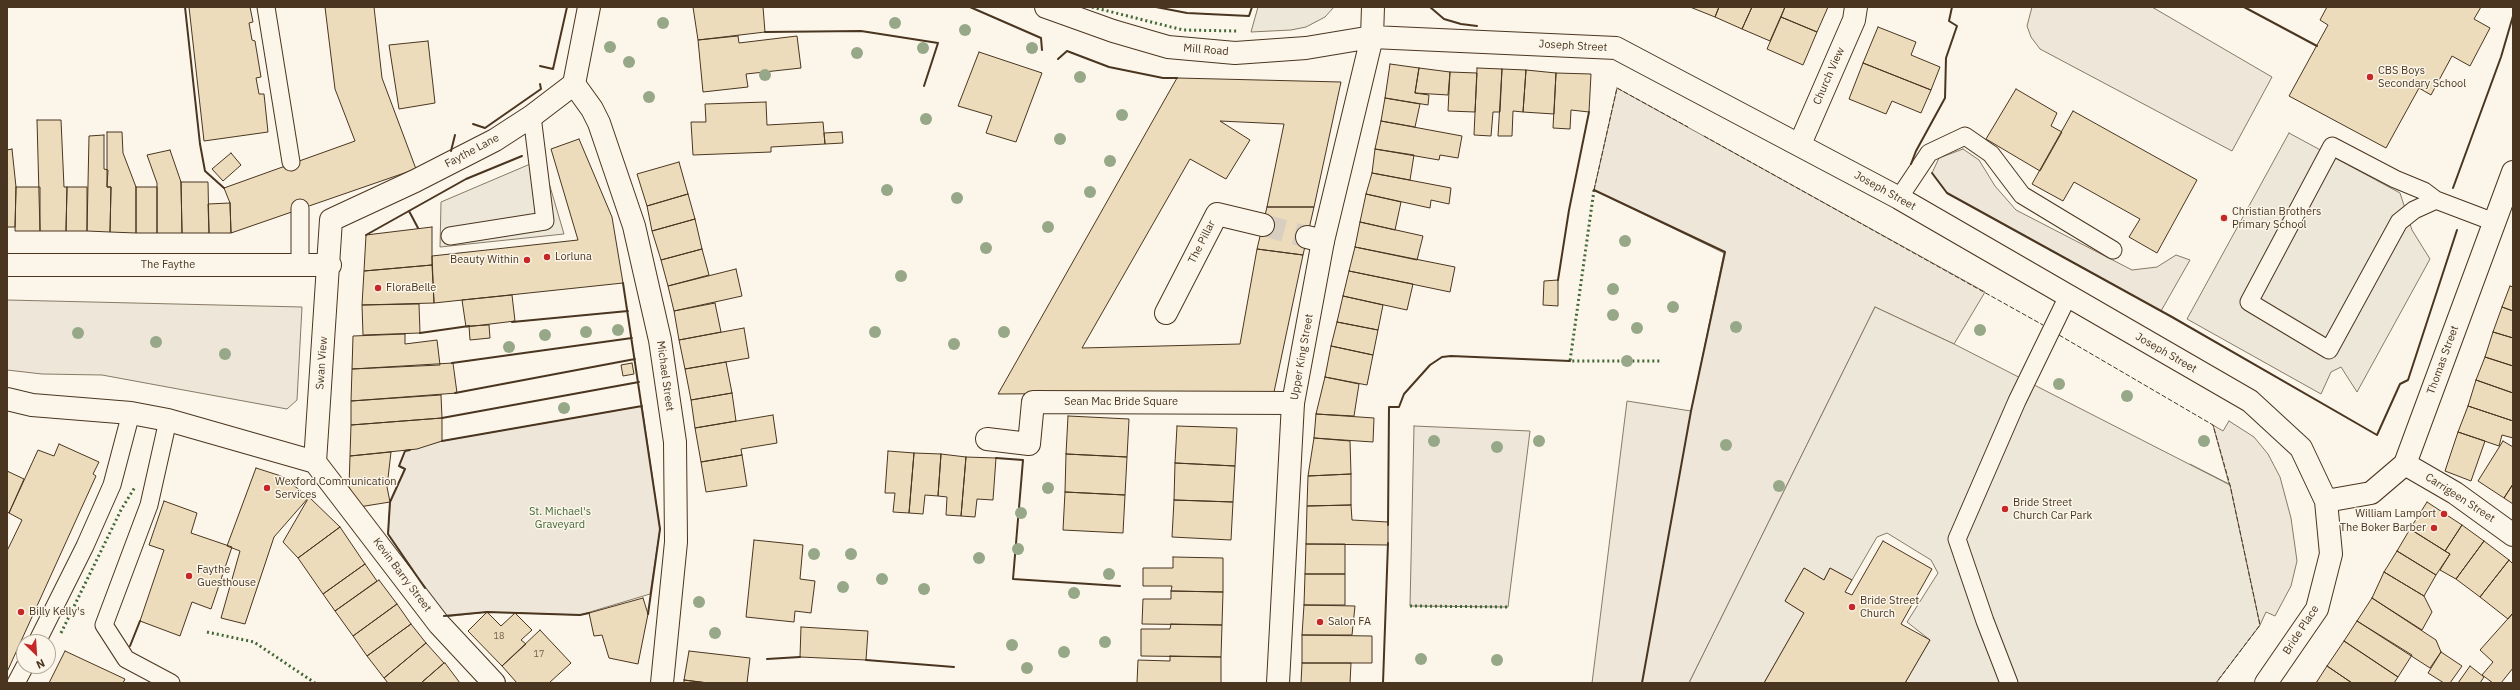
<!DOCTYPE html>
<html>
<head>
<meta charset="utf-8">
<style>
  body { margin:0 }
  #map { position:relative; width:2520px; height:690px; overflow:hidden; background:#fbf6e9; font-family:"IBM Plex Sans",sans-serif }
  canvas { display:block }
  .frame { position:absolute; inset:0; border:8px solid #4a3520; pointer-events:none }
  .north { position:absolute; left:16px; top:634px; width:40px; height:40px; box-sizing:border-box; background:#fbf6e9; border:1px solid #b4a999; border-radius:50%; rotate:155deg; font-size:11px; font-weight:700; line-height:16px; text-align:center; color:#4a3520 }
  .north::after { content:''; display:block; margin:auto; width:14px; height:18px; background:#c62828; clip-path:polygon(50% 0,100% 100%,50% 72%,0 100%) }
</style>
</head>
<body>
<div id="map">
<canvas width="2520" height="690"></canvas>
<div class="frame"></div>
<div class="north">N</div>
</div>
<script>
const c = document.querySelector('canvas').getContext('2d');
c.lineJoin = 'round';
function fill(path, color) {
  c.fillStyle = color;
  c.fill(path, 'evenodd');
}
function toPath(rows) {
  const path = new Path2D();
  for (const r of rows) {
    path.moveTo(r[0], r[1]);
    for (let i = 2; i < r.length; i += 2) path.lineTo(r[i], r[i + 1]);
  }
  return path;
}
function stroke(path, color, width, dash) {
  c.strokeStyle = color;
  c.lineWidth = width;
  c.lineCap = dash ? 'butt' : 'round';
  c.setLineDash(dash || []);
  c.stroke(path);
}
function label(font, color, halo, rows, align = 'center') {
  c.font = font + ' "IBM Plex Sans",sans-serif';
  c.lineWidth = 3;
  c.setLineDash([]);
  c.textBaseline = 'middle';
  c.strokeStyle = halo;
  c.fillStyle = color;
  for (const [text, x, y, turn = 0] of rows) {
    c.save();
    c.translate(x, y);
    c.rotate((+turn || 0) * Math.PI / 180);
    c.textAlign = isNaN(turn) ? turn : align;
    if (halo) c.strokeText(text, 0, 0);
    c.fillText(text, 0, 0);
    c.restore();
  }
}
const green = toPath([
  [2032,7,2152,7,2272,77,2232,151,2040,49,2031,37,2027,26,2032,7],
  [1617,88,1985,292,1954,344,1875,307,1689,683,1592,683,1627,401,1691,411,1724,253,1594,190,1617,88],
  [1963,149,1979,160,1995,186,2016,210,2132,270,2157,267,2176,255,2190,260,2161,311,1947,193,1932,173,1939,158,1963,149],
  [7,300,302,307,297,400,287,409,102,375,42,374,7,370,7,300],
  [642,406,660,529,650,594,580,615,487,612,444,617,388,534,390,502,405,469,399,466,405,451,442,441,642,406],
  [2229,421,2254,437,2268,454,2280,477,2291,518,2297,561,2291,586,2275,616,2266,612,2260,625,2216,683,2190,464,2229,484,2213,425,2223,431,2229,421],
  [1414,426,1530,431,1508,607,1410,606,1414,426]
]);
fill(green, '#ede6d9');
stroke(green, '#887966', 1);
const parking = toPath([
  [1258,7,1334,7,1325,17,1306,27,1291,30,1251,32,1258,7],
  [2289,133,2400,193,2412,230,2430,259,2357,392,2341,367,2331,372,2321,394,2187,319,2289,133],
  [542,159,564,234,440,247,441,202,542,159],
  [1875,307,1954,344,2230,485,2260,625,2216,683,1905,683,1930,640,1907,622,1938,573,1931,560,1887,533,1877,537,1852,580,1830,568,1824,580,1804,568,1785,601,1804,613,1764,683,1689,683,1875,307]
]);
fill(parking, '#ede7d9');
stroke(parking, '#887966', 1);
const building = toPath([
  [189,7,250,7,253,22,249,23,252,40,255,41,261,77,256,78,259,94,264,94,268,132,204,141,189,7],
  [325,7,374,7,382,78,416,169,231,233,230,203,224,188,355,141,335,89,325,7],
  [693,7,763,7,765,32,698,40,693,7],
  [1690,7,1719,7,1715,17,1690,7],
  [1719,7,1752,7,1742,29,1715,17,1719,7],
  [1752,7,1785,7,1770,41,1742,29,1752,7],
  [1785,7,1828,7,1817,32,1781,17,1785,7],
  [2327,7,2481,7,2474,19,2490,28,2470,66,2452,56,2431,95,2419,88,2386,148,2289,96,2328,25,2320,20,2327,7],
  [1781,17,1817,32,1803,65,1767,49,1781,17],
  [1878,27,1916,42,1911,55,1940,67,1931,90,1863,63,1878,27],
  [738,36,739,43,797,36,801,68,746,74,748,87,703,92,698,40,738,36],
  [428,41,435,103,399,109,389,45,428,41],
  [979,52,1042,73,1016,142,986,133,992,116,958,106,979,52],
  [1863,63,1931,90,1921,113,1892,101,1886,114,1849,99,1863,63],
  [1390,64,1419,68,1415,93,1429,95,1428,105,1385,98,1390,64],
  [1419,68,1450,72,1448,95,1415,93,1419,68],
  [1477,68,1502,69,1500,112,1493,112,1491,136,1474,135,1477,68],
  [1502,69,1526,70,1523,112,1513,111,1512,136,1498,136,1502,69],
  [1526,70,1556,73,1554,114,1523,112,1526,70],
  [1450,72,1477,73,1475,112,1448,111,1450,72],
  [1556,73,1591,74,1589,112,1571,110,1570,129,1553,128,1556,73],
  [1177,78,1341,82,1314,207,1267,207,1284,124,1220,121,1250,140,1226,179,1190,159,1082,348,1240,344,1257,249,1303,255,1274,392,998,394,1177,78],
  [2016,89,2057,113,2051,126,2062,132,2040,171,1986,139,2016,89],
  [1385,98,1420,104,1415,127,1381,121,1385,98],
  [766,102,767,125,823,122,825,144,771,147,771,152,693,155,691,122,706,122,705,104,766,102],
  [2073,111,2197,180,2157,253,2129,237,2140,219,2074,182,2063,201,2032,184,2073,111],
  [37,120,61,120,64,187,67,187,66,231,40,231,37,120],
  [1381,121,1462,136,1458,158,1440,155,1439,160,1375,149,1381,121],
  [107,132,122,132,123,153,136,187,136,233,110,232,111,187,107,187,107,132],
  [842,132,843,143,825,144,824,133,842,132],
  [104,135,104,169,108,170,107,187,111,187,110,232,87,231,89,136,104,135],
  [579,139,612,217,623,283,434,303,432,256,578,240,551,149,579,139],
  [12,149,16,187,15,227,7,227,7,150,12,149],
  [1375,149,1414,155,1410,180,1372,173,1375,149],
  [170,150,181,182,182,233,157,233,157,183,147,155,170,150],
  [231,153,241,165,223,181,212,169,231,153],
  [679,162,688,194,647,206,637,174,679,162],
  [1372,173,1451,188,1449,204,1431,200,1430,208,1366,194,1372,173],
  [181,182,208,182,209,233,182,233,181,182],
  [16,187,40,187,40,231,15,231,16,187],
  [67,187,87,187,87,231,66,231,67,187],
  [136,187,157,187,157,233,136,233,136,187],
  [688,194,695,219,652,231,647,206,688,194],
  [1366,194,1401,202,1395,230,1360,222,1366,194],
  [230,203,231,233,209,233,208,204,230,203],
  [1267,207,1314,207,1303,255,1257,249,1267,207],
  [695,219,702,249,661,260,652,231,695,219],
  [1360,222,1423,236,1417,260,1355,247,1360,222],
  [432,227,432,265,364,271,366,235,432,227],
  [1355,247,1455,267,1450,292,1349,271,1355,247],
  [702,249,709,275,668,286,661,260,702,249],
  [432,265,434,303,362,305,364,271,432,265],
  [736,269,742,296,674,311,668,286,736,269],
  [1349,271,1413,284,1407,310,1343,296,1349,271],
  [1558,280,1558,306,1543,305,1544,281,1558,280],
  [2510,286,2513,287,2513,311,2502,307,2510,286],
  [512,295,515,321,466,327,462,300,512,295],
  [1343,296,1383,305,1378,330,1337,322,1343,296],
  [715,303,721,332,679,340,674,311,715,303],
  [419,304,420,333,363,335,362,305,419,304],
  [2502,307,2513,311,2513,338,2493,332,2502,307],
  [1337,322,1378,330,1373,355,1331,346,1337,322],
  [489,325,490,338,470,340,469,326,489,325],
  [744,328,749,358,685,369,679,340,744,328],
  [2493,332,2513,338,2513,366,2485,357,2493,332],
  [405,334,405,344,437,340,440,365,352,369,353,336,405,334],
  [1331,346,1373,355,1367,385,1325,377,1331,346],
  [2485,357,2513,366,2513,393,2476,380,2485,357],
  [726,362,732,393,691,400,685,369,726,362],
  [453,363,457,393,351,401,352,369,453,363],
  [632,363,634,374,623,376,621,365,632,363],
  [1325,377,1359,384,1354,416,1316,414,1325,377],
  [2476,380,2513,393,2513,421,2468,406,2476,380],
  [732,393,736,421,695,428,691,400,732,393],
  [441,395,442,418,351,425,351,401,441,395],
  [2468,406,2513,421,2513,438,2502,435,2499,446,2458,432,2468,406],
  [1316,414,1374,418,1373,442,1314,438,1316,414],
  [773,415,777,443,741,449,742,455,701,462,695,428,773,415],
  [1068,416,1129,419,1127,457,1066,454,1068,416],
  [442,418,442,441,417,449,350,456,351,425,442,418],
  [1177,426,1237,428,1235,466,1175,463,1177,426],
  [2458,432,2485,441,2471,481,2445,471,2458,432],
  [1314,438,1350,441,1351,474,1308,476,1314,438],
  [2503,441,2513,447,2513,484,2504,498,2478,481,2503,441],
  [59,444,99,462,93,474,96,476,7,672,7,551,22,520,9,513,38,450,54,456,59,444],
  [888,451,914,453,909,513,893,512,895,493,885,493,888,451],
  [391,452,387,487,390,502,359,507,349,487,350,456,391,452],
  [914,453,941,454,938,496,925,495,923,514,909,513,914,453],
  [941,454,966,457,961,516,946,515,947,497,938,496,941,454],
  [1066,454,1127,457,1125,495,1065,492,1066,454],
  [742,455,747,486,706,492,701,462,742,455],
  [966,457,996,458,993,500,977,499,975,517,961,516,966,457],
  [1175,463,1235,466,1233,502,1174,500,1175,463],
  [256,468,281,476,309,497,274,537,245,624,221,618,240,551,227,546,256,468],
  [7,471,24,479,9,513,7,512,7,471],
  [1351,474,1351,505,1307,506,1308,476,1351,474],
  [2513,484,2513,504,2504,498,2513,484],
  [1065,492,1125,495,1123,533,1063,530,1065,492],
  [309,497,340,527,298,558,283,542,309,497],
  [1174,500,1233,502,1231,540,1172,537,1174,500],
  [164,501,197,513,191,533,232,547,211,609,192,602,180,636,140,621,164,550,149,545,164,501],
  [2427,502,2462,525,2445,551,2410,529,2427,502],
  [1351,505,1352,520,1388,522,1388,545,1306,544,1307,506,1351,505],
  [2462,525,2484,541,2456,579,2440,570,2450,554,2445,551,2462,525],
  [340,527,365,564,323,594,298,558,340,527],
  [2410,529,2450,554,2436,575,2397,551,2410,529],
  [754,540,803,545,800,579,815,581,811,613,795,611,794,622,746,617,754,540],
  [1883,541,1932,569,1901,624,1930,640,1905,683,1764,683,1804,613,1785,601,1804,568,1824,580,1830,568,1852,580,1845,592,1852,595,1883,541],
  [2484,541,2509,560,2480,597,2456,579,2484,541],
  [1306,544,1345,544,1345,574,1305,574,1306,544],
  [2397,551,2436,575,2424,596,2384,572,2397,551],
  [1173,557,1223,558,1223,592,1171,591,1172,586,1143,586,1143,568,1173,568,1173,557],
  [2509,560,2513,564,2513,613,2508,619,2480,597,2509,560],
  [365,564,377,581,335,611,323,594,365,564],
  [2384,572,2424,596,2432,612,2422,630,2372,598,2384,572],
  [1305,574,1345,574,1345,605,1304,605,1305,574],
  [379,580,397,604,353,636,335,611,379,580],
  [1171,591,1223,592,1222,625,1142,624,1143,599,1171,599,1171,591],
  [643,598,648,614,638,664,609,658,602,635,594,636,589,613,643,598],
  [2372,598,2436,640,2441,652,2430,668,2357,621,2372,598],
  [397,604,411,624,367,656,353,636,397,604],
  [1304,605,1355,606,1352,635,1302,635,1304,605],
  [487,612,501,626,515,613,532,630,521,640,526,644,502,666,468,631,487,612],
  [2513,613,2513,668,2501,683,2493,683,2482,675,2493,662,2480,650,2513,613],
  [2357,621,2412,655,2398,677,2344,641,2357,621],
  [411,624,426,643,384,678,367,656,411,624],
  [1171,624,1222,625,1221,657,1141,656,1141,629,1170,629,1171,624],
  [801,627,868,631,866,660,800,657,801,627],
  [540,630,571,663,549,683,517,683,502,666,540,630],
  [1302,635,1372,636,1372,663,1302,663,1302,635],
  [2344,641,2398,677,2394,683,2352,683,2327,666,2344,641],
  [426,643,444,663,421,683,388,683,384,678,426,643],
  [65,651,125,679,123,683,49,683,65,651],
  [689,651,750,658,747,683,708,683,684,680,689,651],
  [2441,652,2462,666,2450,683,2444,683,2428,673,2441,652],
  [1170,656,1221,657,1221,683,1137,683,1138,660,1170,661,1170,656],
  [445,663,460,683,421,683,444,663,445,663],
  [1302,663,1351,663,1350,683,1301,683,1302,663],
  [2327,666,2352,683,2316,683,2327,666],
  [2470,666,2484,677,2480,683,2458,683,2470,666],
  [684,680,708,683,684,683,684,680]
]);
fill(building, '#ecdcbc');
stroke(building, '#4a3520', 1);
stroke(toPath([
  [1263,225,1307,237]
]), '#d8cfc1', 22, [22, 11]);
const lane = toPath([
  [266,7,291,162],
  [1899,198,1929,153,1965,136,1991,154,2022,195,2113,250],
  [2436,200,2414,210,2399,222,2329,350,2249,302,2332,146,2395,179,2424,191,2436,200,2494,222],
  [450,236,545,221,532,116],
  [300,265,300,208],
  [168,420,149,505,104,625,126,659,171,683],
  [37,642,85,546,112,485,131,413],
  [16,683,25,666],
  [2009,683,1985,621,1957,539,2017,401,2068,296]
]);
const street = toPath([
  [574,84,592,109,599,123,634,226,660,340,675,442,676,542,662,683],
  [1800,144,1854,20,1856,7],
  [1307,237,1323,241],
  [1166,313,1217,214,1263,225],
  [987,439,1029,444,1033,402,1293,403]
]);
const secondary = toPath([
  [1046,7,1113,31,1168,47,1235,53,1306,48,1372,37,1616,48,1899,198,2250,401,2301,448,2326,501,2331,554,2317,609,2266,683],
  [7,265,330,265],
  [7,399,32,405,131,413,168,420,315,462],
  [315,462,331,220,415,181,495,140,532,116,574,84,589,7],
  [315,462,439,624,494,683],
  [2405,464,2455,493,2513,535],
  [2326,501,2371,493,2405,464,2513,172],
  [1278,683,1293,403,1323,241,1372,37,1373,7]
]);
stroke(lane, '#4a3520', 19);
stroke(street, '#4a3520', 24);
stroke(secondary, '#4a3520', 24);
stroke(lane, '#fbf6e9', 17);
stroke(street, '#fbf6e9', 22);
stroke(secondary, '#fbf6e9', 22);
stroke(toPath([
  [1092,7,1183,30,1237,31],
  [1594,190,1570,361,1661,361],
  [1410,606,1508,607],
  [207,632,254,642,315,683],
  [61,633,121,510,135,487]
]), '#436837', 3, [2, 3]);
stroke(toPath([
  [1704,136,2043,325],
  [1594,190,1617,88,1688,127],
  [2059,335,2213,425,2230,485,2260,625,2216,683]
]), '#4a3520', 1, [5, 2]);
stroke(toPath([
  [185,7,200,144,205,171,224,188],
  [970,7,1041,38,1042,50],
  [1156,7,1187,13,1249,16,1252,7],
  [1430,7,1444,19,1461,24,1477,26],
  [2244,7,2317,46],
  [765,32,861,31,938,43,924,86],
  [1058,59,1067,51,1109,67,1163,78,1177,78],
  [540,66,553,69,567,7],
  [473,124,485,128,541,89,540,84],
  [451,151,455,135],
  [1911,164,1916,151,1945,98,1946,58,1957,26,1949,21,1952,7],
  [1932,173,1947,193,2172,317,2377,435,2400,384,2408,380,2457,230],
  [2453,188,2501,57,2513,16],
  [1594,190,1725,252,1691,411,1642,683],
  [409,211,418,228],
  [366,235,466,179,522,156],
  [1558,280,1569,210,1589,112],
  [623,283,660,529,648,614],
  [512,322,628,311],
  [420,333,469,326],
  [452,363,632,338],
  [455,393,635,359],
  [442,418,639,382],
  [442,441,642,406],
  [410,450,405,451,399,466,405,469,390,502,388,534,425,588],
  [996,458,1023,460,1013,579,1120,586],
  [1388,525,1389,407,1399,407,1404,394,1430,365,1442,357,1451,356,1570,361],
  [444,616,487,612,580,615,589,613],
  [130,646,140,621],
  [767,659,800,657],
  [866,660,954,667],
  [1383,683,1388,543]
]), '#4a3520', 2);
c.fillStyle = '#96a887';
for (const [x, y] of [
  [663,23],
  [895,23],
  [965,30],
  [610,47],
  [923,48],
  [1032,48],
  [857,53],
  [629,62],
  [765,75],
  [1080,77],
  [649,97],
  [1122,115],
  [926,119],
  [1060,139],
  [1110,161],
  [887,190],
  [1090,192],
  [957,198],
  [1048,227],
  [1625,241],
  [986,248],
  [901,276],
  [1613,289],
  [1673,307],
  [1613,315],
  [1736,327],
  [1637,328],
  [618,330],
  [1980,330],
  [586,332],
  [875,332],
  [1004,332],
  [78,333],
  [545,335],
  [156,342],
  [954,344],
  [509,347],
  [225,354],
  [1627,361],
  [2059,384],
  [2127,396],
  [564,408],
  [1434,441],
  [1539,441],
  [2204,441],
  [1726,445],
  [1497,447],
  [1779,486],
  [1048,488],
  [1021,513],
  [1018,549],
  [814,554],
  [851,554],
  [979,558],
  [1109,574],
  [882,579],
  [843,587],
  [924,589],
  [1074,593],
  [699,602],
  [715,633],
  [1105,642],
  [1012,645],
  [1064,652],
  [1421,659],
  [1497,660],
  [1027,668]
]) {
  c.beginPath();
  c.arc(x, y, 6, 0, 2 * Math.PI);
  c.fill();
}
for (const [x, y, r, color] of [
  [2370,77,4,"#c62828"],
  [2224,218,4,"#c62828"],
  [547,257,4,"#c62828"],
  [527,260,4,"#c62828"],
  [378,288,4,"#c62828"],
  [267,488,4,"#c62828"],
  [2005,509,4,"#c62828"],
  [2444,514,4,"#c62828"],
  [2434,528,4,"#c62828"],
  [189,576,4,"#c62828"],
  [1852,607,4,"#c62828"],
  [21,612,4,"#c62828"],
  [1320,622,4,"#c62828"]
]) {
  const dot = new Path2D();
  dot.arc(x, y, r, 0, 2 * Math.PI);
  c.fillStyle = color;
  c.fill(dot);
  stroke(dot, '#fbf6e9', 1.5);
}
label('9px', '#725f47', null, [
  ["18",499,636],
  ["17",539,654]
]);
label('11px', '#4a3520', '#fbf6e9', [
  ["Joseph Street",1573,46,3],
  ["Mill Road",1206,50,5],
  ["Church View",1829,76,-66],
  ["Faythe Lane",472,151,-28],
  ["Joseph Street",1885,191,29],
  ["The Pillar",1202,242,-63],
  ["The Faythe",168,265],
  ["Joseph Street",2166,353,30],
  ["Upper King Street",1302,357,-80],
  ["Thomas Street",2443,360,-70],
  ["Swan View",322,363,-86],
  ["Michael Street",665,376,82],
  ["Sean Mac Bride Square",1121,402],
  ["Carrigeen Street",2460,498,33],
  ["Kevin Barry Street",402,575,53],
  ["Bride Place",2301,630,-57]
]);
label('11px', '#4a3520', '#fbf6e9', [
  ["CBS Boys",2378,71],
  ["Secondary School",2378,84],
  ["Christian Brothers",2232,212],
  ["Primary School",2232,225],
  ["Lorluna",555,257],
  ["Beauty Within",519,260,"right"],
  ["FloraBelle",386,288],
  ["Wexford Communication",275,482],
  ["Services",275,495],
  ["Bride Street",2013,503],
  ["Church Car Park",2013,516],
  ["William Lamport",2436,514,"right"],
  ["The Boker Barber",2426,528,"right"],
  ["Faythe",197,570],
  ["Guesthouse",197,583],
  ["Bride Street",1860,601],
  ["Church",1860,614],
  ["Billy Kelly's",29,612],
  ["Salon FA",1328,622]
], 'left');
label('11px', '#436837', '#fbf6e9', [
  ["St. Michael's",560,512],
  ["Graveyard",560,525]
]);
</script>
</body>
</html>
